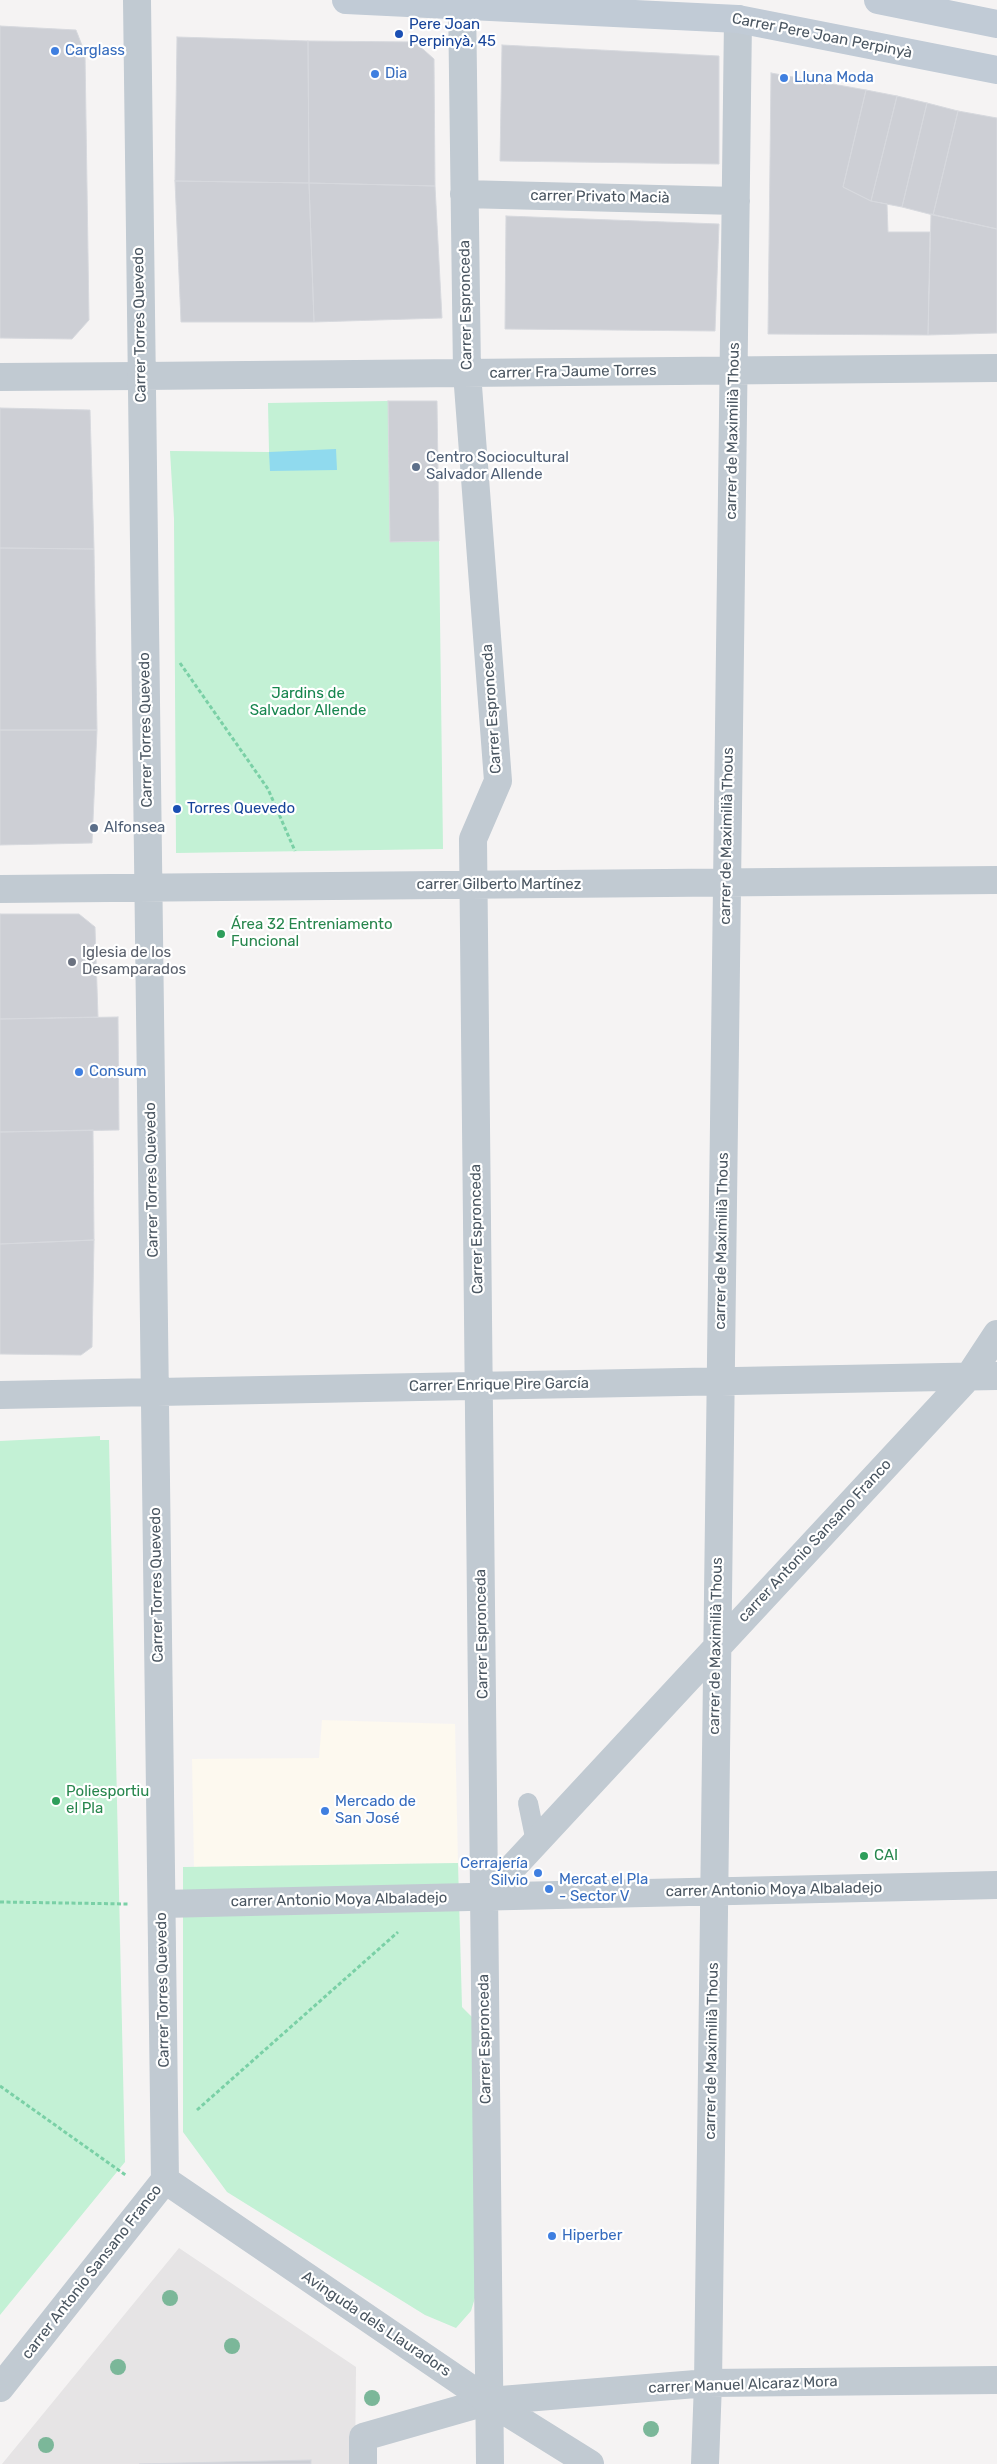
<!DOCTYPE html>
<html>
<head>
<meta charset="utf-8">
<style>
  body { margin:0 }
  canvas { display:block; background:#f5f3f3 }
</style>
</head>
<body>
<canvas width="997" height="2464"></canvas>
<script>
const c = document.querySelector('canvas').getContext('2d');
c.lineJoin = 'round';
function fill(path, color) {
  c.fillStyle = color;
  c.fill(path, 'evenodd');
}
function toPath(rows) {
  const path = new Path2D();
  for (const r of rows) {
    path.moveTo(r[0], r[1]);
    for (let i = 2; i < r.length; i += 2) path.lineTo(r[i], r[i + 1]);
  }
  return path;
}
function stroke(path, color, width, dash) {
  c.strokeStyle = color;
  c.lineWidth = width;
  c.lineCap = dash ? 'butt' : 'round';
  c.setLineDash(dash || []);
  c.stroke(path);
}
function label(font, color, halo, rows, align = 'center') {
  c.font = font + ' Rubik,sans-serif';
  c.lineWidth = 4.5;
  c.setLineDash([]);
  c.textBaseline = 'middle';
  c.strokeStyle = halo;
  c.fillStyle = color;
  for (const [text, x, y, turn = 0] of rows) {
    c.save();
    c.translate(x, y);
    c.rotate((+turn || 0) * Math.PI / 180);
    c.textAlign = isNaN(turn) ? turn : align;
    if (halo) c.strokeText(text, 0, 0);
    c.fillText(text, 0, 0);
    c.restore();
  }
}
fill(toPath([
  [322,1720,455,1724,458,1863,194,1867,192,1759,319,1758]
]), '#fdf9ef');
fill(toPath([
  [179,2248,356,2367,355,2464,2,2464]
]), '#e6e4e5');
fill(toPath([
  [388,401,390,542,439,541,443,849,176,853,174,519,170,451,269,452,268,403],
  [100,1436,100,1440,109,1440,125,2162,0,2315,0,1441],
  [458,1863,462,2007,476,2021,477,2291,471,2311,456,2328,425,2315,227,2192,183,2132,183,1867]
]), '#c3f1d5');
fill(toPath([
  [336,449,337,470,270,471,269,452]
]), '#90daee');
const building = toPath([
  [0,26,76,30,85,53,89,320,72,339,0,338,0,26],
  [177,37,308,41,309,183,175,181,177,37],
  [308,41,415,42,434,59,435,186,309,183,308,41],
  [502,45,719,56,719,164,500,161,502,45],
  [771,73,866,90,843,187,871,201,887,204,888,232,930,232,928,335,768,334,771,73],
  [866,90,897,96,871,201,843,187,866,90],
  [897,96,927,103,902,207,871,201,897,96],
  [927,103,958,111,933,215,902,207,927,103],
  [958,111,997,118,997,229,933,215,958,111],
  [175,181,309,183,314,322,181,322,175,181],
  [309,183,435,186,442,318,314,322,309,183],
  [931,214,997,229,997,333,928,335,931,214],
  [506,216,719,224,715,331,505,329,506,216],
  [388,401,437,401,439,541,390,542,388,401],
  [0,408,90,410,94,549,0,548,0,408],
  [0,548,94,549,97,730,0,730,0,548],
  [0,730,97,730,92,843,0,845,0,730],
  [0,914,79,914,95,927,98,1017,0,1019,0,914],
  [118,1017,119,1130,0,1132,0,1019,118,1017],
  [93,1130,94,1240,0,1244,0,1132,93,1130],
  [94,1240,92,1347,81,1355,0,1354,0,1244,94,1240],
  [311,2460,311,2464,139,2464,311,2460]
]);
fill(building, '#cdcfd5');
stroke(building, '#d7d9de', 1);
stroke(toPath([
  [180,663,268,789,295,851],
  [0,1902,129,1904],
  [0,2086,127,2176],
  [197,2110,398,1932]
]), '#7ad0a6', 3, [4, 2.5]);
stroke(toPath([
  [528,1803,536,1842]
]), '#c1cad2', 20);
stroke(toPath([
  [0,377,141,376],
  [363,2464,363,2437,489,2401]
]), '#c1cad2', 28);
stroke(toPath([
  [137,0,165,2180],
  [462,0,467,373,498,781,473,839,490,2464],
  [464,194,736,201],
  [141,376,997,368],
  [0,889,997,880],
  [0,1395,997,1376],
  [485,1897,970,1375,997,1334],
  [162,1904,997,1885],
  [165,2180,489,2401,590,2464],
  [0,2388,165,2180],
  [489,2401,708,2383,997,2380],
  [705,2464,708,2383,738,19]
]), '#c1cad2', 28);
stroke(toPath([
  [346,0,738,19,997,70],
  [878,0,997,24]
]), '#c1cbd6', 28);
c.fillStyle = '#7bb799';
for (const [x, y] of [
  [170,2298],
  [232,2346],
  [118,2367],
  [372,2398],
  [651,2429],
  [46,2445]
]) {
  c.beginPath();
  c.arc(x, y, 8, 0, 2 * Math.PI);
  c.fill();
}
for (const [x, y, r, color] of [
  [399,34,5,"#1a4fb4"],
  [55,51,5,"#3f7fe0"],
  [375,74,5,"#3f7fe0"],
  [784,78,5,"#3f7fe0"],
  [416,467,5,"#5c6f8a"],
  [177,809,5,"#1a4fb4"],
  [94,828,5,"#5c6f8a"],
  [221,934,5,"#2e9e5b"],
  [72,962,5,"#6b7280"],
  [79,1072,5,"#3f7fe0"],
  [56,1801,5,"#2e9e5b"],
  [325,1811,5,"#3f7fe0"],
  [864,1856,5,"#2e9e5b"],
  [538,1873,5,"#3f7fe0"],
  [549,1889,5,"#3f7fe0"],
  [552,2236,5,"#3f7fe0"]
]) {
  const dot = new Path2D();
  dot.arc(x, y, r, 0, 2 * Math.PI);
  c.fillStyle = color;
  c.fill(dot);
  stroke(dot, '#fff', 2);
}
label('15px', '#164399', '#fff', [
  ["Pere Joan",409,25],
  ["Perpinyà, 45",409,42],
  ["Torres Quevedo",187,809]
], 'left');
label('15px', '#4a5661', '#fff', [
  ["Carrer Pere Joan Perpinyà",822,36,11],
  ["carrer Privato Macià",600,197,1],
  ["Carrer Espronceda",466,305,-91],
  ["Carrer Torres Quevedo",140,325,-91],
  ["carrer Fra Jaume Torres",573,372,-1],
  ["carrer de Maximilià Thous",733,431,-89],
  ["Carrer Espronceda",492,709,-94],
  ["Carrer Torres Quevedo",146,730,-91],
  ["carrer de Maximilià Thous",727,836,-89],
  ["carrer Gilberto Martínez",499,885],
  ["Carrer Torres Quevedo",152,1180,-91],
  ["Carrer Espronceda",477,1229,-91],
  ["carrer de Maximilià Thous",722,1241,-89],
  ["Carrer Enrique Pire García",499,1385,-1],
  ["carrer Antonio Sansano Franco",815,1541,-47],
  ["Carrer Torres Quevedo",157,1585,-91],
  ["Carrer Espronceda",482,1634,-91],
  ["carrer de Maximilià Thous",716,1646,-89],
  ["carrer Antonio Moya Albaladejo",774,1890,-1],
  ["carrer Antonio Moya Albaladejo",339,1900,-1],
  ["Carrer Torres Quevedo",163,1990,-91],
  ["Carrer Espronceda",485,2039,-91],
  ["carrer de Maximilià Thous",712,2051,-89],
  ["carrer Antonio Sansano Franco",92,2272,-52],
  ["Avinguda dels Llauradors",376,2324,34],
  ["carrer Manuel Alcaraz Mora",743,2385,-2]
]);
label('15px', '#366cbe', '#fff', [
  ["Carglass",65,51],
  ["Dia",385,74],
  ["Lluna Moda",794,78],
  ["Consum",89,1072],
  ["Mercado de",335,1802],
  ["San José",335,1819],
  ["Cerrajería",528,1864,"right"],
  ["Silvio",528,1881,"right"],
  ["Mercat el Pla",559,1880],
  ["- Sector V",559,1897],
  ["Hiperber",562,2236]
], 'left');
label('15px', '#4e5e75', '#fff', [
  ["Centro Sociocultural",426,458],
  ["Salvador Allende",426,475],
  ["Alfonsea",104,828]
], 'left');
label('15px', '#17864f', '#fff', [
  ["Jardins de",308,694],
  ["Salvador Allende",308,711]
]);
label('15px', '#27864d', '#fff', [
  ["Área 32 Entreniamento",231,925],
  ["Funcional",231,942],
  ["Poliesportiu",66,1792],
  ["el Pla",66,1809],
  ["CAI",874,1856]
], 'left');
label('15px', '#5b616d', '#fff', [
  ["Iglesia de los",82,953],
  ["Desamparados",82,970]
], 'left');
</script>
</body>
</html>
